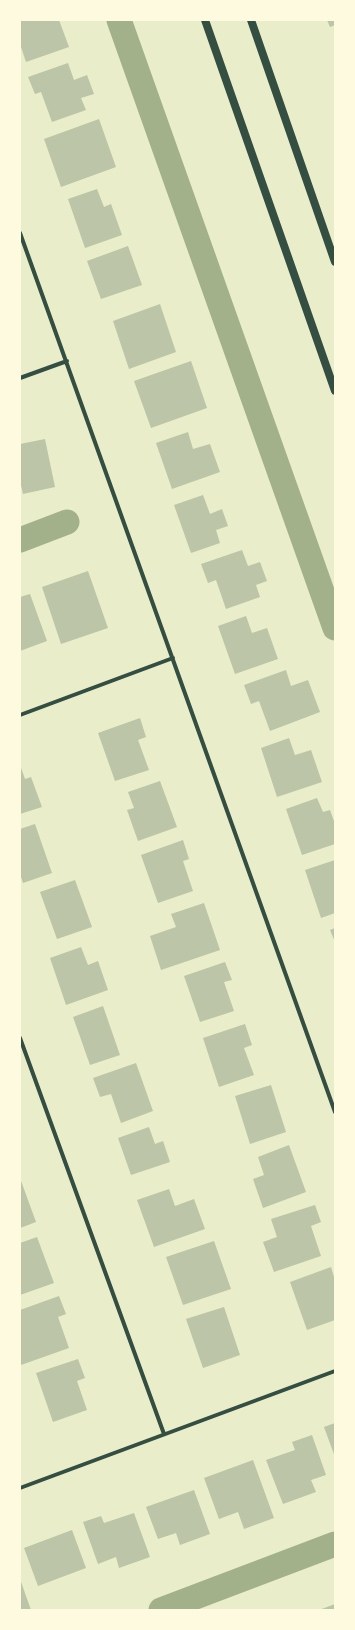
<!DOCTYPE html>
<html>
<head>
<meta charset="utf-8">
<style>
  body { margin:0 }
  #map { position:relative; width:355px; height:1630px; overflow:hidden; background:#e9edc9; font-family:Helvetica,sans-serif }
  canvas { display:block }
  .frame { position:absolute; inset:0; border:21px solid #fefae0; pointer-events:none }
</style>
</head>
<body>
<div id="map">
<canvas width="355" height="1630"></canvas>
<div class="frame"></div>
</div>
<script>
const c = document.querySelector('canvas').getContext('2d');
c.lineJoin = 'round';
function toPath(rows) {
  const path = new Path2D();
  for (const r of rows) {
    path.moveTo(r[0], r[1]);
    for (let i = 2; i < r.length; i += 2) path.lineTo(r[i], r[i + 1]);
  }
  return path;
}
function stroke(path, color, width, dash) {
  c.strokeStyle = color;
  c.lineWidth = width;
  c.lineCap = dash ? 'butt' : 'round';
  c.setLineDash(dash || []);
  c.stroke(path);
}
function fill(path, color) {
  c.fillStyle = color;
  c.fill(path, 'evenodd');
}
stroke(toPath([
  [119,20,335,628],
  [20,540,67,522],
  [161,1610,335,1544]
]), '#a3b18a', 25);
fill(toPath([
  [20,20,59,20,69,47,26,62,20,44],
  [327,20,335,20,335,25,330,27],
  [68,63,74,80,87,75,94,94,81,98,86,110,52,122,41,92,35,94,28,77],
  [99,119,116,167,61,187,44,139],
  [97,189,104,207,111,204,122,235,85,248,68,199],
  [128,246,142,285,101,299,87,261],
  [160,304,176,352,129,369,113,321],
  [191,361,207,408,151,428,134,381],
  [188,432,193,449,210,444,220,472,172,489,156,443],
  [45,439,55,487,23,494,20,481,20,444],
  [203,495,210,514,222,509,228,526,216,530,220,543,191,553,174,505],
  [242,550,248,566,260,562,267,581,256,585,260,597,226,609,216,580,208,583,201,564],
  [88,571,108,628,61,644,42,587],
  [30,594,47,641,20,651,20,597],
  [246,616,252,633,267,628,278,659,235,674,218,626],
  [286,670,291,686,308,680,320,712,270,731,259,701,251,704,244,685],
  [140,718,146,737,138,740,149,770,115,781,98,733],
  [289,738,295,755,311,750,322,782,277,797,261,748],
  [20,765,25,779,31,777,42,807,20,814],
  [160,781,177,827,138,841,127,810,134,808,128,792],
  [317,798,323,812,330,810,335,824,335,844,302,855,286,809],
  [35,824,52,873,23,883,20,874,20,829],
  [183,840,189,859,183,861,193,891,158,903,141,855],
  [335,860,335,913,321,918,305,870],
  [75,880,92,927,57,939,40,892],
  [204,903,220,950,161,970,150,936,176,927,171,914],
  [335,928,335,942,330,930],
  [81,947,88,965,98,961,108,990,66,1005,50,958],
  [225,962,232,980,224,982,234,1011,200,1022,184,976],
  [103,1006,120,1055,90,1065,73,1017],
  [245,1024,252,1045,244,1048,254,1075,219,1087,203,1038],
  [136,1063,153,1111,121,1123,111,1094,100,1097,93,1078],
  [271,1085,286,1132,250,1144,235,1096],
  [149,1127,155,1144,163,1141,170,1162,131,1175,118,1138],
  [289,1145,306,1192,263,1208,253,1179,264,1175,258,1157],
  [20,1178,36,1222,20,1228],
  [169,1189,175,1206,194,1199,205,1229,154,1247,137,1200],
  [315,1205,321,1222,311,1226,321,1256,274,1272,263,1242,277,1237,271,1219],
  [37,1237,54,1283,20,1295,20,1243],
  [214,1241,231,1289,183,1305,166,1257],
  [331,1267,335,1280,335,1320,307,1330,290,1282],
  [59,1296,66,1314,58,1317,69,1348,21,1365,20,1310],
  [224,1307,240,1355,203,1368,186,1319],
  [78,1359,85,1378,77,1381,87,1410,53,1422,36,1373],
  [335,1423,335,1457,324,1427],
  [312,1435,326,1475,311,1480,316,1492,283,1504,266,1460,295,1450,292,1442],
  [253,1460,274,1518,244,1529,238,1512,219,1519,204,1478],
  [194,1490,210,1534,180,1545,176,1533,158,1539,146,1507],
  [134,1513,150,1557,119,1568,116,1557,98,1564,83,1522,101,1516,104,1523],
  [72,1530,86,1568,38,1586,24,1548],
  [20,1579,31,1610,20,1610],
  [335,1604,335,1610,319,1610]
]), '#bcc5a7');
stroke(toPath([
  [20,233,335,1112],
  [20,378,67,361],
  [20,715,173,658],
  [20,1038,164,1434],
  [20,1488,335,1371]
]), '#344e41', 4);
stroke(toPath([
  [205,20,335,391],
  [251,20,335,262]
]), '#344e41', 8);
</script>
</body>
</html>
